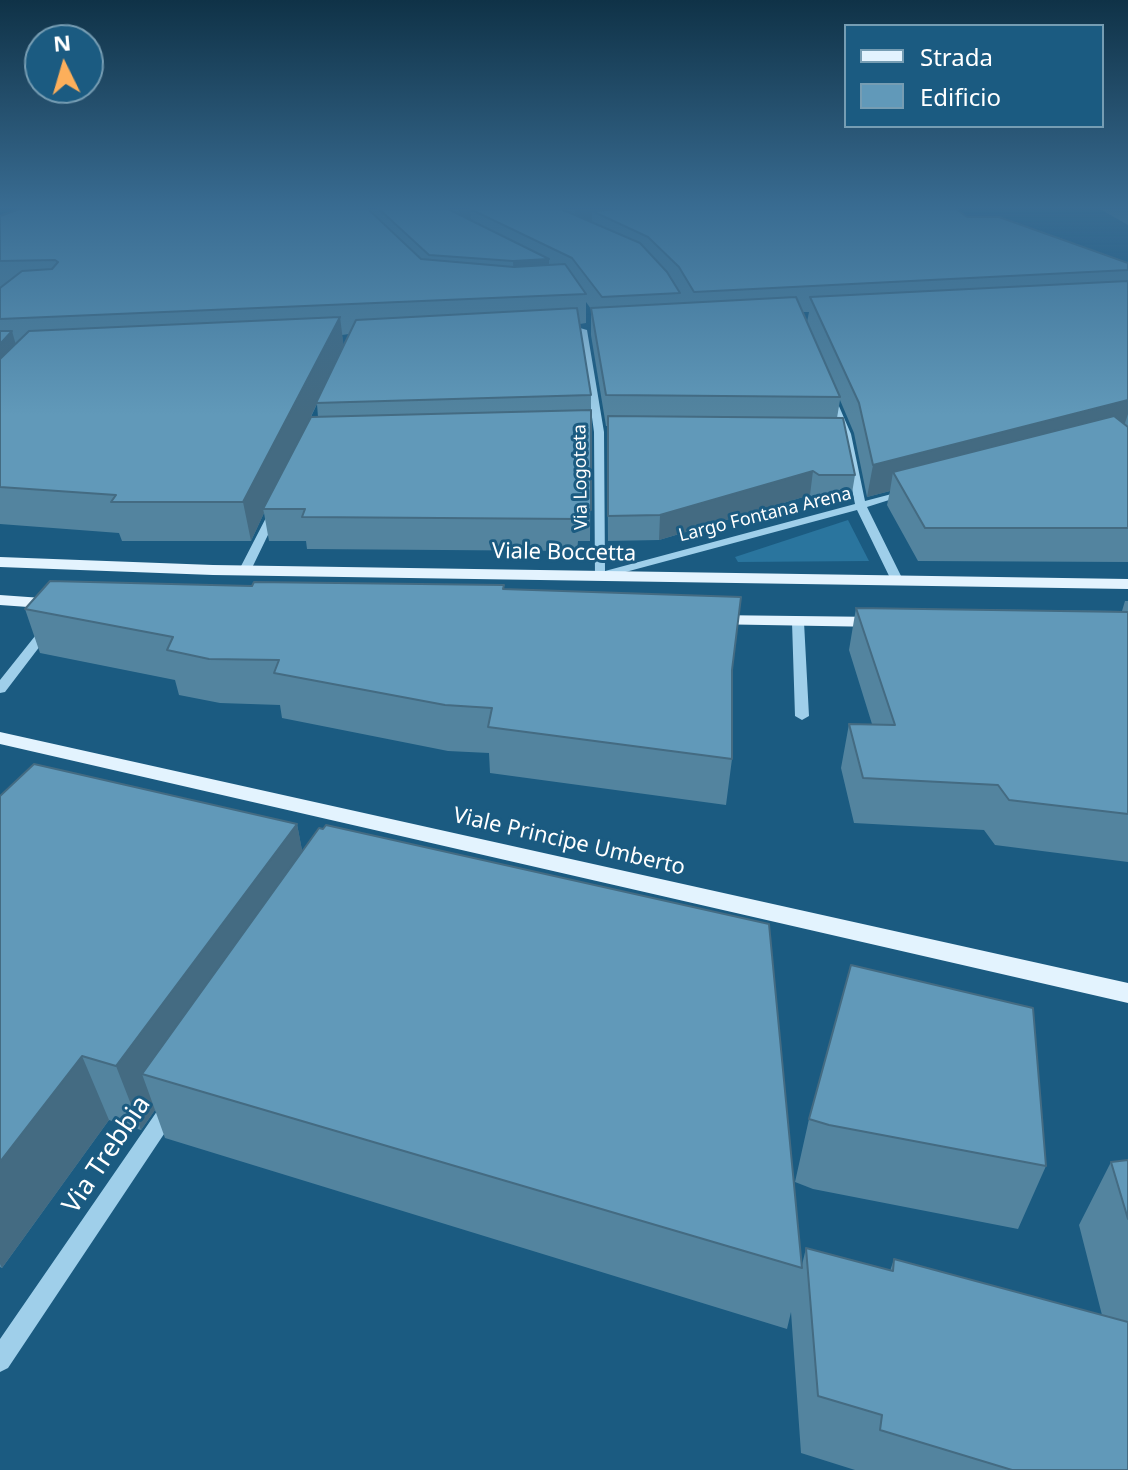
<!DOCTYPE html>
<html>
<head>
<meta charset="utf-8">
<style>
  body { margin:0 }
  #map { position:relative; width:1128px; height:1470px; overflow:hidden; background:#1b5b81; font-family:"Noto Sans",sans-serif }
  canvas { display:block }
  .legend { position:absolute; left:844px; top:24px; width:260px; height:104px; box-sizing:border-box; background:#1b5b81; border:2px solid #769db3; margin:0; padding:10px 14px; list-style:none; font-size:24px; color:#fff }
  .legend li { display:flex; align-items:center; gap:16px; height:40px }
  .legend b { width:40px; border:2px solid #769db3 }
  .north { position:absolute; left:24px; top:24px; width:80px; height:80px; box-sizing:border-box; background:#1b5b81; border:2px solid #769db3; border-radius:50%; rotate:355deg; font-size:22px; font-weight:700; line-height:32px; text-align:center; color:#fff }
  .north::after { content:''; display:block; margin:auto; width:28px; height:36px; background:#fcaf5b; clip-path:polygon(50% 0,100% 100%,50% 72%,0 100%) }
</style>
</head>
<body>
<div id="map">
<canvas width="1128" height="1470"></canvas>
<ul class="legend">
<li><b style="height:10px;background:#e3f3fe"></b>Strada</li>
<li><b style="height:22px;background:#6199b9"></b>Edificio</li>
</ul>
<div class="north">N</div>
</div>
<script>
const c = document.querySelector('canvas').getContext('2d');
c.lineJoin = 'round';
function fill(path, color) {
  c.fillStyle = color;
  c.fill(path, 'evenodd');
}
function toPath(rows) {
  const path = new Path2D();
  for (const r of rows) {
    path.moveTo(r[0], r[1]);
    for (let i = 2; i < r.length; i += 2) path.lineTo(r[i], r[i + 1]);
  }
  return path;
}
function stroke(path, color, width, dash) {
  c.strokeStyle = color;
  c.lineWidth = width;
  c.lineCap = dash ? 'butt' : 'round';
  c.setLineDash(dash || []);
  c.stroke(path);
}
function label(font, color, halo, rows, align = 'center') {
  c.font = font + ' "Noto Sans",sans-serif';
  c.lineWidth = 6;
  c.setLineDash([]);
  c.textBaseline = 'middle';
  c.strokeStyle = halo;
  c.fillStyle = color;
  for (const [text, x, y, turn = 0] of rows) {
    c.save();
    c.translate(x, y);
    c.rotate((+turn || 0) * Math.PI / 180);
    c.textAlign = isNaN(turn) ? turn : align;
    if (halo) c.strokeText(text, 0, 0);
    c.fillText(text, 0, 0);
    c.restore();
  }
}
fill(toPath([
  [848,520,869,561,738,562,735,557]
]), '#2a759e');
fill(toPath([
  [580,328,587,330,604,432,605,571,855,504,841,434,827,397,831,394,835,397,851,434,865,501,903,491,908,494,867,507,903,580,901,582,893,582,891,580,857,510,603,578,595,578,594,432,580,328],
  [275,507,280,510,251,570,249,572,241,572,239,570,270,510,275,507],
  [798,618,804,622,809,716,802,720,795,716,792,622,798,618],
  [47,625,53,629,5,692,0,693,0,680,43,626,47,625],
  [169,1101,176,1104,179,1110,176,1116,8,1368,0,1372,0,1339,162,1104,169,1101]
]), '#9fcfea');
fill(toPath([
  [0,557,213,565,1128,579,1128,589,213,575,0,567,0,557],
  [0,595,56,599,65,604,56,609,0,605,0,595],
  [712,615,880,617,889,622,880,627,706,624,703,620,706,616,712,615],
  [0,732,1128,983,1128,1003,0,744,0,732]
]), '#e3f3fe');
fill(toPath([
  [20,209,956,209,967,217,1128,263,1128,562,918,561,887,505,890,491,867,497,854,433,840,400,837,418,855,475,851,499,815,499,810,495,659,540,608,541,607,426,606,426,591,335,591,309,586,302,586,323,580,324,591,395,590,541,578,541,577,551,307,549,306,541,269,541,264,513,251,541,122,541,119,533,0,524,0,216],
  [803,312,809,312,807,322],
  [349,334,343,345,342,335],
  [317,404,318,417,303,434],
  [1100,209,1128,209,1128,225],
  [252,586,504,589,732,673,732,759,726,805,490,773,489,753,448,751,282,718,280,705,220,703,179,695,175,680,40,653,25,609],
  [1125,601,1128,601,1128,862,995,845,984,830,854,823,841,768,849,724,872,724,849,650,856,608,1122,611],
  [0,796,297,824,302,851,802,1265,806,1248,890,1271,894,1259,1102,1315,1079,1225,1111,1162,1128,1160,1128,1470,855,1470,801,1453,791,1312,787,1329,165,1138,155,1110,141,1130,109,1120,2,1268,0,1267],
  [809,1119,1046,1166,1018,1229,813,1189,795,1182]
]), '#53849f');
fill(toPath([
  [459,209,500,209,470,209,471,221,460,225],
  [575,209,773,209,592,211,592,224,575,225],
  [549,259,549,283,514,286,513,261],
  [340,317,344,348,266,509,263,509,264,513,251,541,243,502],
  [12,331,21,363,0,386,0,344],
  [1128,400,1128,414,1123,429,893,472,890,491,867,497,873,465],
  [813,471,810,495,659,540,660,515],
  [297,824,309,886,142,1074,155,1110,141,1130,116,1066],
  [82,1056,109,1120,2,1268,0,1264,0,1162]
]), '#446b82');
const building = toPath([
  [20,209,368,209,421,259,514,267,565,264,586,294,0,319,0,288,22,271,52,269,58,262,55,260,0,261,0,216,20,209],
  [379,209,448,209,549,259,513,261,429,255,379,209],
  [470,209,561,209,640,243,667,272,680,293,602,297,572,258,470,209],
  [621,209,956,209,967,217,999,217,1128,263,1128,270,694,292,679,267,648,237,592,211,621,209],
  [1128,281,1128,400,873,465,859,403,810,297,1128,281],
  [796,297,840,397,606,395,591,308,796,297],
  [577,308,591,395,316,403,356,320,577,308],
  [340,317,243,502,111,502,116,495,0,487,0,359,29,331,340,317],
  [0,331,12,331,0,344,0,331],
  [591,410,591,510,578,510,578,519,302,517,305,509,263,509,311,417,591,410],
  [608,416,843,418,855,475,819,475,813,471,660,515,608,516,608,416],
  [1114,416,1128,427,1128,528,925,528,893,472,1114,416],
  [50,581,252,586,254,582,504,585,503,589,741,597,732,670,732,759,488,727,492,708,445,705,274,673,279,660,209,659,167,650,173,637,25,609,50,581],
  [856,608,1128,612,1128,814,1009,800,998,785,863,778,849,724,895,725,856,608],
  [34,764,297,824,116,1066,82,1056,0,1162,0,796,34,764],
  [326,825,769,924,802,1268,142,1074,319,828,323,829,326,825],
  [851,965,1033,1008,1046,1166,829,1125,809,1119,851,965],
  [1128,1160,1128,1219,1111,1162,1128,1160],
  [806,1248,893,1271,894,1259,1128,1322,1128,1470,1012,1470,880,1430,882,1415,818,1396,806,1248]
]);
fill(building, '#6199b9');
stroke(building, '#446b82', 2);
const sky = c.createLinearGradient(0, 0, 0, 415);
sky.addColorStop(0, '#0f3247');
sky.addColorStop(0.5, '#396c92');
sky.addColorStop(1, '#396c9200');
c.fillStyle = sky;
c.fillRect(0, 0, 1128, 415);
label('18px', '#fff', '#1b5b81', [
  ["Via Logoteta",581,477,-91],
  ["Largo Fontana Arena",765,515,-14]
]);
label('22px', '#fff', '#1b5b81', [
  ["Viale Boccetta",564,553,1],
  ["Viale Principe Umberto",569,842,13]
]);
label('26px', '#fff', '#1b5b81', [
  ["Via Trebbia",107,1155,-56]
]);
</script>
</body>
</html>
